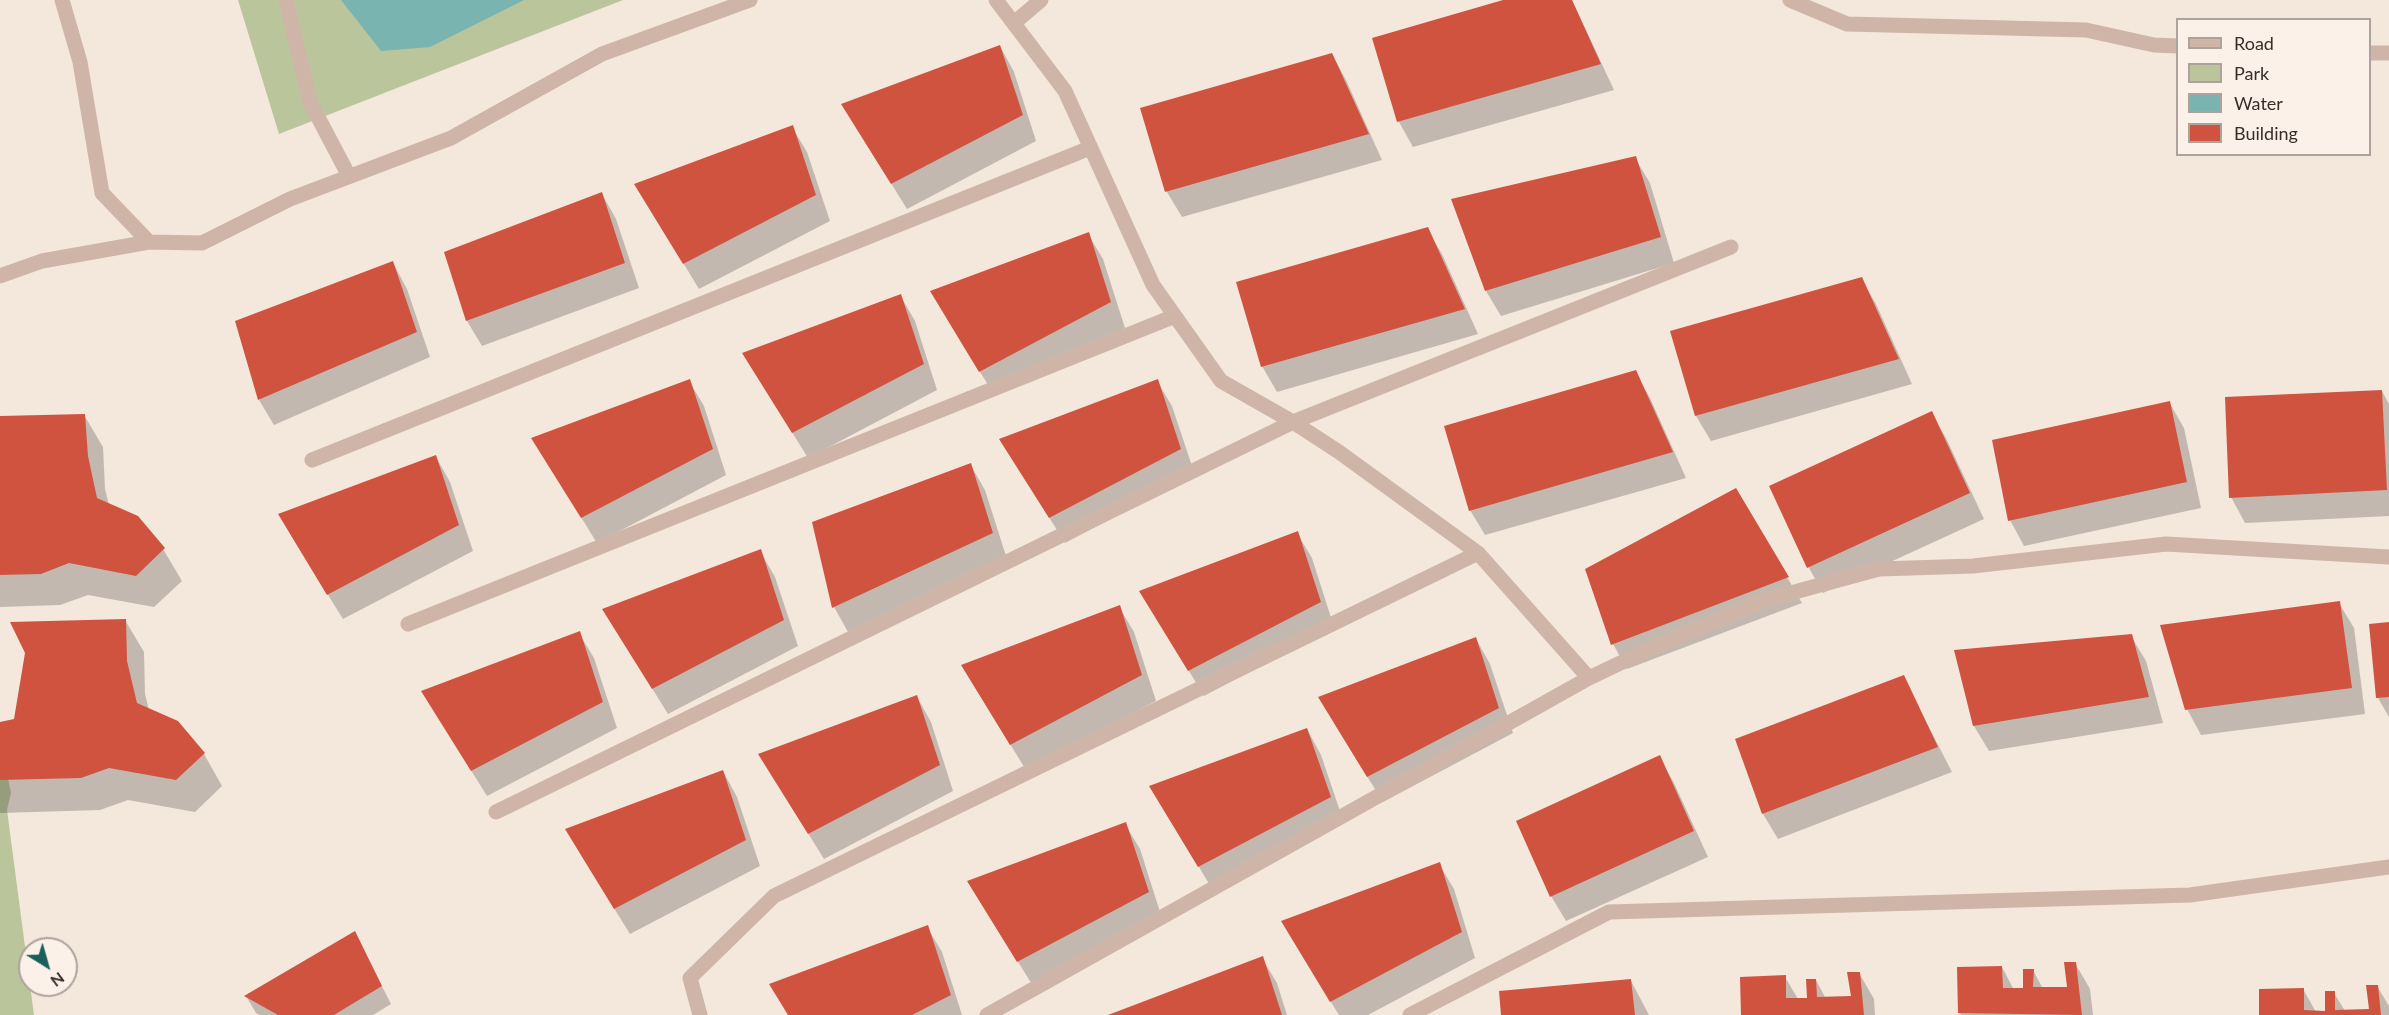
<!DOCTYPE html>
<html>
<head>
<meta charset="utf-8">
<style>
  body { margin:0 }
  #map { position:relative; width:2389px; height:1015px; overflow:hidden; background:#f4e7dc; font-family:Lato,sans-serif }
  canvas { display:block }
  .legend { position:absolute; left:2176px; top:18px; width:195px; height:138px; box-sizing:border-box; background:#fbf1e9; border:2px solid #aea29c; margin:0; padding:8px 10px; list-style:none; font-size:18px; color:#3a2c28 }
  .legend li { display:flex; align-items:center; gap:12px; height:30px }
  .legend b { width:30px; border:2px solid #aea29c }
  .north { position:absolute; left:18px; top:937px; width:60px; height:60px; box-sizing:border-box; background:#fbf1e9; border:2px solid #aea29c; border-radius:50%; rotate:143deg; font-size:16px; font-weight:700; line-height:24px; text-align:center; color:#3a2c28 }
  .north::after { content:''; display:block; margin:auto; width:21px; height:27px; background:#1a5f5c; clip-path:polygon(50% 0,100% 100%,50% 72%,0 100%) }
</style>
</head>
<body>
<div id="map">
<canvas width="2389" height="1015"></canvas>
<ul class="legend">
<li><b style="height:8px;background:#ceb5a7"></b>Road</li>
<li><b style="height:16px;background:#bbc59b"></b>Park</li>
<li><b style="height:16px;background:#79b4b0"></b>Water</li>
<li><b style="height:16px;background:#d0533f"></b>Building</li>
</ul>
<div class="north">N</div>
</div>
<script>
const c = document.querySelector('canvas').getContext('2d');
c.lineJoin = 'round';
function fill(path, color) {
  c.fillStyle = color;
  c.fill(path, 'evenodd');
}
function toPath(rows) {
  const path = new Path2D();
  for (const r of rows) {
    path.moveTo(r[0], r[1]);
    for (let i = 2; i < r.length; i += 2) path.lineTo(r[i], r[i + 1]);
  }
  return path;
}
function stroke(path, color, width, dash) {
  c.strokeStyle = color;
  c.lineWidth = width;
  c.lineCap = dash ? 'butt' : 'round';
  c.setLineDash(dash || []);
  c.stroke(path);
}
fill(toPath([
  [238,0,623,0,279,134],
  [0,739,11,793,7,810,34,1015,0,1015]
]), '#bbc59b');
fill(toPath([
  [341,0,524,0,430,47,381,51]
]), '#79b4b0');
fill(toPath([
  [1509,0,1572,0,1614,90,1413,147,1399,122,1373,39],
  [1000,46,1014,72,1036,141,907,209,858,130],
  [1332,54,1346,80,1382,160,1182,217,1167,192,1142,109],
  [792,127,807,152,830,221,699,289,651,210],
  [1635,158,1650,183,1674,263,1501,316,1486,291],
  [602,194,616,219,639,288,482,346,467,321,445,253],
  [1427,229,1442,254,1478,334,1277,392,1262,366],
  [1088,234,1103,259,1125,328,995,396,946,317],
  [393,263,407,289,430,357,274,425,259,400],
  [1861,278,1876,304,1912,384,1711,441,1696,416,1671,332],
  [900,295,915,321,937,390,808,458,759,379],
  [1635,372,1650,398,1686,478,1485,535,1470,510],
  [689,381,704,406,726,475,597,543,548,464],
  [1157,381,1172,406,1195,475,1065,543,1016,464],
  [2382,391,2389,404,2389,516,2245,523,2231,497],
  [2169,402,2184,428,2201,508,2024,546,2010,520],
  [1931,413,1946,438,1984,519,1823,593,1809,568,1771,487],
  [84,415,103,447,105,489,109,505,163,549,182,581,154,607,88,595,60,605,0,607,0,417],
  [436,457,450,482,473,551,343,619,294,540],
  [970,464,985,490,1007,559,848,632,834,607],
  [1297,533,1312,558,1334,627,1204,696,1156,616],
  [760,551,775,577,798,646,668,714,619,635],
  [1787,577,1802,603,1627,669,1613,644],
  [2339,603,2354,628,2365,714,2201,735,2187,709],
  [1119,607,1134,632,1156,701,1026,770,977,690],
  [125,620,144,652,145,694,149,710,177,722,204,754,222,786,195,812,128,800,100,810,0,813,0,724,15,720],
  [2389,623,2389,717,2378,698],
  [579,633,594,658,617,728,487,796,438,717],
  [2131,636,2146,661,2163,723,1989,751,1974,726,1956,651],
  [1476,639,1490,664,1513,733,1383,802,1334,723],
  [1903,677,1952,772,1778,839,1763,814,1737,740],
  [917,697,931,722,953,791,824,859,775,780],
  [1307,729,1321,755,1344,823,1214,892,1166,812],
  [1659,757,1674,783,1708,857,1566,921,1551,896],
  [723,771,737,797,760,866,630,934,581,855],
  [1125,824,1140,849,1162,918,1033,986,984,907],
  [1439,864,1454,889,1475,958,1368,1015,1339,1015,1297,947],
  [927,927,942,952,962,1015,789,1015],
  [355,933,391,1004,373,1015,259,1015,256,1013,246,996],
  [1262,958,1277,983,1287,1015,1111,1015],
  [2075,963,2090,989,2093,1015,1961,1015,1960,1013,2002,967,2014,990,2025,990,2033,970,2043,989,2069,988],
  [1859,973,1874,999,1875,1015,1743,1015,1785,977,1798,999,1808,999,1816,980,1826,999,1852,998],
  [1631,981,1649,1015,1503,1015],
  [2377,986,2389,1006,2389,1015,2261,1015,2303,989,2316,1012,2326,1012,2334,993,2345,1011,2370,1011]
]), '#0003');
fill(toPath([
  [1503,0,1572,0,1601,64,1397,122,1372,38],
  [1000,45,1023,115,891,184,841,104],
  [1332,53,1369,134,1165,192,1140,108],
  [793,125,816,195,683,264,634,184],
  [1636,156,1661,237,1485,291,1451,199],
  [602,192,625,263,466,321,444,252],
  [1428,227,1465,309,1261,367,1236,282],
  [1089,232,1111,302,979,372,930,291],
  [393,261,417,332,258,400,235,321],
  [1862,277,1899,359,1695,416,1670,331],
  [901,294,924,364,792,433,742,353],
  [1636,370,1673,452,1469,511,1444,426],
  [690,379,713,449,581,518,531,438],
  [1158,379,1181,449,1049,518,999,439],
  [2382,390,2387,490,2229,498,2225,397],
  [2170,401,2187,482,2008,521,1992,440],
  [1932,411,1970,493,1807,568,1769,486],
  [85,414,88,456,97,498,138,516,165,548,136,576,69,563,41,574,0,575,0,416],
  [436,455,459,525,327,595,278,514],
  [971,463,993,533,832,608,812,522],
  [1736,488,1789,577,1611,645,1585,569],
  [1298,531,1321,602,1188,671,1139,591],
  [761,549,784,620,652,689,602,609],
  [2340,601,2352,688,2185,710,2160,625],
  [1120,605,1142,675,1010,745,961,665],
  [126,619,127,661,137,703,178,721,205,753,176,780,109,768,81,778,0,780,0,722,14,719,25,653,10,622],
  [2389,622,2389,697,2376,698,2369,624],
  [580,631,603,702,471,771,421,691],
  [2132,634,2149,697,1973,726,1954,650],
  [1476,637,1499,708,1367,777,1318,697],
  [1904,675,1938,747,1762,814,1735,739],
  [917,695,940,765,808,834,758,754],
  [1307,728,1331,797,1198,867,1149,786],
  [1660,755,1694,831,1550,897,1516,821],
  [723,770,746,840,614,909,565,829],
  [1126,822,1149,892,1017,962,967,881],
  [1440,862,1462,932,1330,1002,1281,921],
  [928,925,951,995,912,1015,788,1015,769,984],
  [355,931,382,986,334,1015,278,1015,244,996],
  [1263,956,1282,1015,1108,1015],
  [2064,962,2076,962,2082,1015,1958,1013,1957,967,2002,966,2003,988,2023,988,2023,969,2034,969,2033,987,2067,987],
  [1847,972,1860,972,1864,1015,1741,1015,1740,977,1786,975,1786,998,1807,998,1806,979,1816,979,1817,997,1851,996],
  [1631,979,1635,1015,1501,1015,1499,991],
  [2366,985,2378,985,2381,1015,2259,1015,2259,989,2304,988,2304,1010,2325,1011,2325,991,2335,991,2335,1010,2369,1009]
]), '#d0533f');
stroke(toPath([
  [62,0,80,62,102,193,149,242,202,243,290,199,451,138,602,54,750,0],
  [286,0,310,102,349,176],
  [1790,0,1847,24,2086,30,2154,45,2178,46],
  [1014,23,1041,0],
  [2370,53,2389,53],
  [0,276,42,261,149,242],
  [312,460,1090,148],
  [1478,553,1589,678],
  [408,624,1175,316],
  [496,812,1293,422,1731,247],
  [700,1015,690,978,774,896,1478,553,1339,452,1293,422,1221,381,1153,285,1065,91,996,0],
  [987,1015,1589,678,1658,645,1765,600,1879,569,1973,566,2166,544,2389,557],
  [1410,1015,1609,912,2190,895,2389,867]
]), '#ceb5a7', 15);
</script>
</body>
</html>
